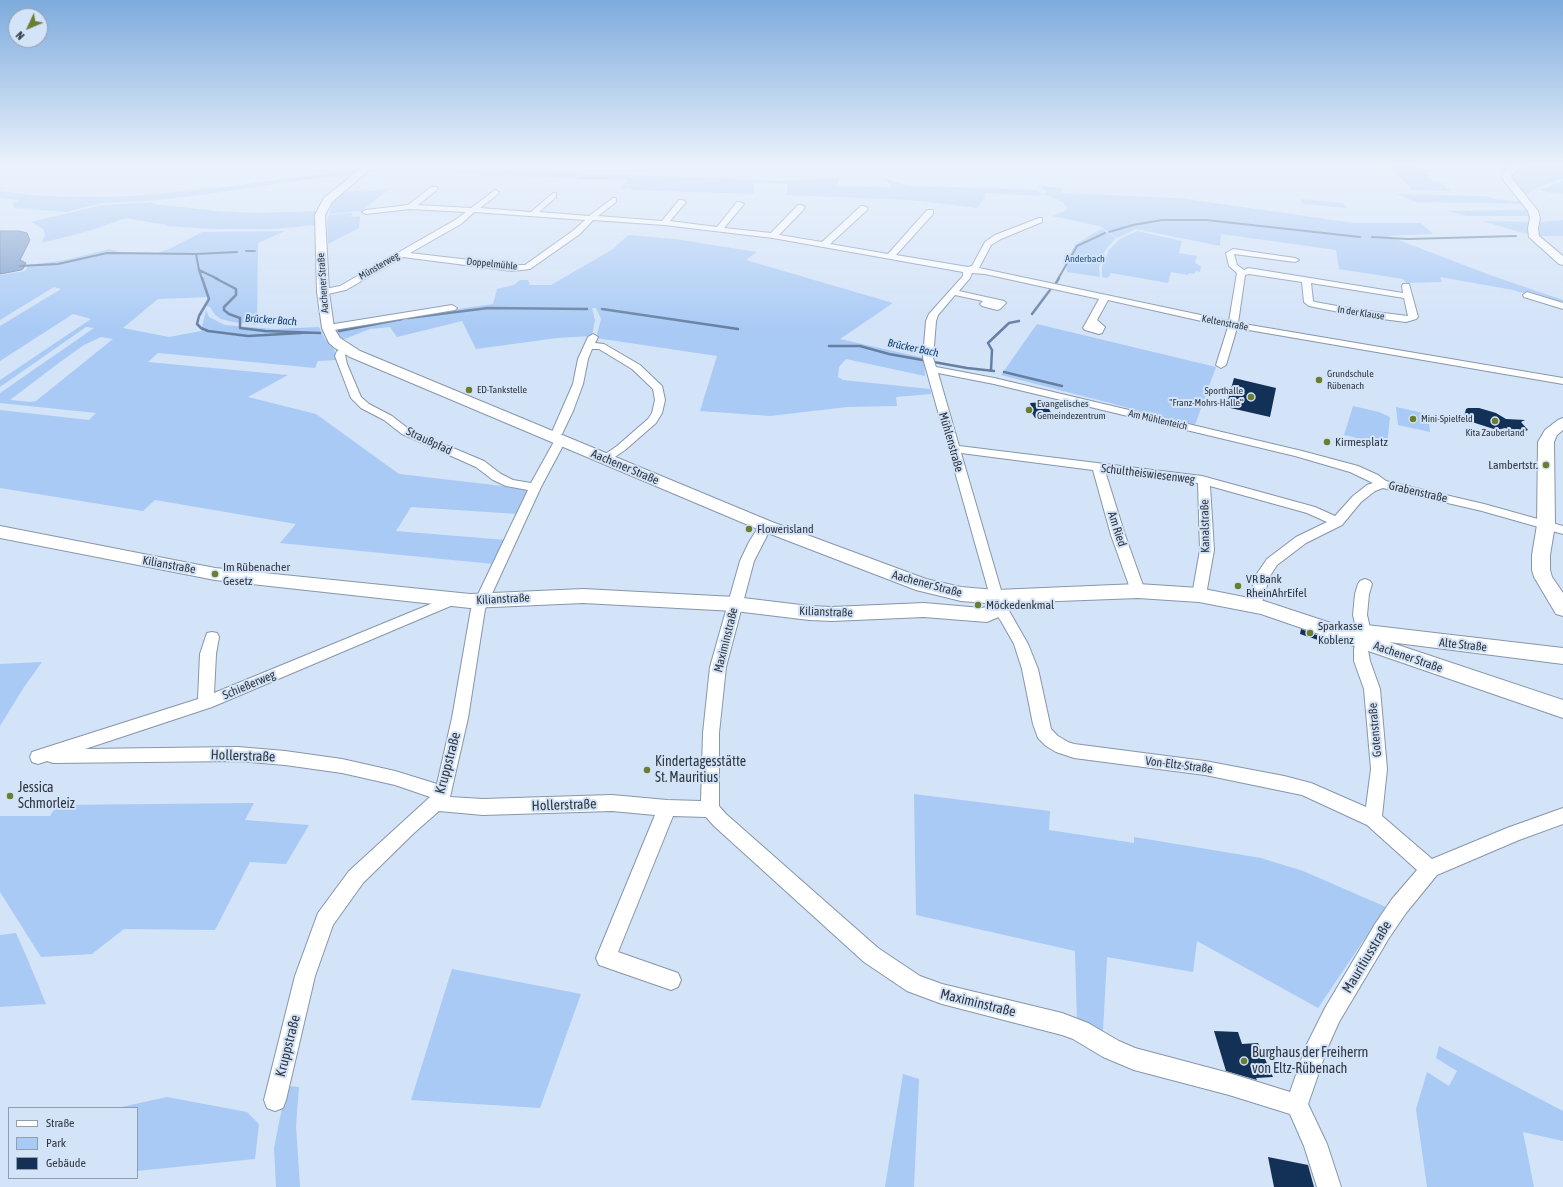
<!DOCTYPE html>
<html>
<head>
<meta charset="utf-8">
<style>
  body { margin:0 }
  #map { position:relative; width:1563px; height:1187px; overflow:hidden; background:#d3e3f8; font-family:"Asap Condensed",sans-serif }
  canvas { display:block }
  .legend { position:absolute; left:8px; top:1107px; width:130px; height:72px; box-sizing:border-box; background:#d3e3f8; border:1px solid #929eae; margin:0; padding:5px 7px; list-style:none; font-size:12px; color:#313740 }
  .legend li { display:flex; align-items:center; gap:8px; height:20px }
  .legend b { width:20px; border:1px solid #929eae }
  .north { position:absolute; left:8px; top:8px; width:40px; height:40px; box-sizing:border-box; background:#d3e3f8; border:1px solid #929eae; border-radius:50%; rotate:226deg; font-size:11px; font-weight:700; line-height:16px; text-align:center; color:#313740 }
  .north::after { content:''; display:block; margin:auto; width:14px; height:18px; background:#697e2f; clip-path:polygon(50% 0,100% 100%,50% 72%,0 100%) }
</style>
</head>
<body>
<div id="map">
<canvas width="1563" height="1187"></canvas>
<ul class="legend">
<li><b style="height:5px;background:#fff"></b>Straße</li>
<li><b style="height:11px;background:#a9caf5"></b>Park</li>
<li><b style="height:11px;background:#133156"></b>Gebäude</li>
</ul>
<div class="north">N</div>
</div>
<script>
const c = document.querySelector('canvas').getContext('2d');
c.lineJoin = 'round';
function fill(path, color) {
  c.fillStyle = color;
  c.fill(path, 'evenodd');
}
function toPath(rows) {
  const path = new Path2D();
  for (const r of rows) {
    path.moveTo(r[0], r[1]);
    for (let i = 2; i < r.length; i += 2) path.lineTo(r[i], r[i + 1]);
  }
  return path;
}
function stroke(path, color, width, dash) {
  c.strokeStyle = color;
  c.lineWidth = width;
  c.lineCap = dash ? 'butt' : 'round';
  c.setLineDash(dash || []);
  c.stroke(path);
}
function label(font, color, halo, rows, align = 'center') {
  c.font = font + ' "Asap Condensed",sans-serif';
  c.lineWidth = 4;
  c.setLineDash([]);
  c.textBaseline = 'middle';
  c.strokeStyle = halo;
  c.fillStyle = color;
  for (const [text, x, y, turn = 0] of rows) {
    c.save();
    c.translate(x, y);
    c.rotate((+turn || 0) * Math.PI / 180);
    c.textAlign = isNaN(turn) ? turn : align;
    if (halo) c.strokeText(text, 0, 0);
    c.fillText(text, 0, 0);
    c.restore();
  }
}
fill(toPath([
  [1388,164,1416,166,1434,181,1440,182,1451,191,1412,190],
  [1526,164,1563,164,1563,178,1537,188,1525,195,1510,181,1510,173],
  [457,170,502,171,581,174,570,178,565,178,459,173],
  [352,171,358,171,350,176,317,178,194,196,148,201,101,203,67,212,14,208,13,203,19,200,0,198,0,191,31,195,72,197,130,196,217,188,305,176],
  [585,174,694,177,782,181,840,178,838,186,892,187,883,178,913,187,916,186,1037,190,1044,196,985,193,984,198,977,208,911,200,787,195,787,184,754,183,754,194,631,190,631,188,620,189,627,180,575,179],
  [1563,181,1563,194,1556,194,1540,190],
  [1042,186,1061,188,1061,193,1180,198,1354,223,1421,223,1433,234,1388,236,1490,275,1563,300,1563,305,1513,290,1440,277,1442,282,1406,283,1403,279,1339,269,1336,250,1221,234,1220,246,1136,229,1117,238,1100,226,1052,216,1066,210,1067,207,1062,202,1044,194,1047,191,1041,188],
  [390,189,368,205,363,211,329,214,332,204,343,192],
  [1395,194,1486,196,1494,199,1524,202,1526,204,1417,202],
  [1300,199,1343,203,1347,208,1303,204],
  [152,202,154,204,216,211,256,213,318,211,315,225,276,229,211,229,166,226,167,225,126,218,92,230,42,243,45,234,43,229,31,222,102,205],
  [1529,210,1531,216,1467,216,1447,211],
  [352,213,351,217,360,216,359,228,328,244,327,221,329,215],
  [1563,220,1563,236,1536,236,1535,231,1539,222],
  [1483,221,1530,222,1530,234,1526,234],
  [1102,229,1116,238,1106,249,1102,257,1099,267,1100,277,1067,272,1066,262,1075,245,1092,234],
  [285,231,258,243,257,325,233,322,221,319,215,315,210,307,206,306,208,297,158,299,123,328,169,337,201,331,206,309,209,317,225,325,274,329,319,327,325,339,335,350,334,350,338,360,318,361,315,368,158,353,148,362,288,375,248,397,316,414,399,474,528,489,518,514,411,507,396,531,506,540,493,564,280,543,296,524,155,500,143,511,0,488,0,410,89,420,96,413,0,403,0,393,94,328,86,327,0,387,0,380,91,319,73,314,0,361,0,326,61,289,54,287,0,320,0,275,25,271,29,265,65,260,110,249,119,252,157,253,169,249,202,232],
  [101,337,113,339,36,401,30,402,10,400,60,362,84,345],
  [1137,231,1182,241,1179,253,1197,256,1195,263,1201,266,1200,272,1196,271,1194,274,1189,273,1188,275,1171,272,1168,283,1111,273,1108,278,1102,277,1102,267,1109,250,1120,239],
  [628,235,675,239,757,252,746,260,893,303,840,339,924,358,925,376,846,359,839,367,838,377,843,380,930,389,931,394,896,397,897,406,847,407,770,416,700,411,717,356,596,338,601,319,596,308,592,308,595,320,592,336,557,338,476,349,462,321,397,337,390,327,370,329,342,340,337,335,336,330,407,316,493,304,497,289,514,285,520,280,528,280,530,285,551,285,613,249],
  [1037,324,1216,367,1195,425,1001,375],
  [1353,406,1379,412,1390,417,1387,445,1344,435],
  [1396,407,1428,414,1430,432,1398,425],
  [42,662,24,687,0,726,0,664],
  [914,794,1050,811,1049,830,1134,843,1134,837,1261,858,1303,871,1386,907,1318,1008,1197,941,1193,972,1107,957,1103,1031,1077,1022,1075,951,916,915],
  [254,803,245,820,309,825,286,864,250,862,215,930,124,929,92,954,41,957,0,892,0,816,50,816,57,805],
  [16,933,28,960,46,1004,0,1007,0,935],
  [452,969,581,994,540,1108,411,1100],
  [1439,1046,1563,1111,1563,1141,1523,1132,1534,1187,1427,1187,1416,1109,1427,1072,1449,1086,1457,1071,1436,1058],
  [903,1074,919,1079,914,1187,885,1187],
  [288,1086,299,1087,296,1126,300,1187,276,1187,274,1148,286,1088],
  [167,1097,247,1112,259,1124,255,1159,137,1171,137,1108,117,1108]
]), '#a9caf5');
const water = toPath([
  [0,231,19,231,27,233,30,240,20,260,26,263,23,269,21,270,0,274,0,231]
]);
fill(water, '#7c9eca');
stroke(water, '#667fa1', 1);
stroke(toPath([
  [1109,232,1133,225,1162,220,1206,220,1360,237],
  [1372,237,1408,239,1516,236],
  [246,251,255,251],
  [196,254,237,252],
  [20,266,58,264,107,253,196,254,199,270,218,279],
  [199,270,202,279],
  [1058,279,1077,246,1105,233]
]), '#667fa1', 2);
stroke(toPath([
  [202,278,209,299,199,316,197,324,201,328,208,331,248,336,301,333],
  [215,278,236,289,236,295,224,307,224,310,229,314,240,318,240,328,265,331,320,333],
  [1056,283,1059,278],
  [602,309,738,329],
  [1032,314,1050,290],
  [408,318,488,308,587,309],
  [339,331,402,319],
  [829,346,860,346,889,354,967,368,994,371],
  [991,370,992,350,988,343,1009,323,1019,321],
  [1004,372,1062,386]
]), '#667fa1', 2.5);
fill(toPath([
  [1234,378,1276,388,1270,417,1226,407],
  [1045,402,1054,418,1035,418,1028,406,1031,406,1030,403],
  [1468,408,1479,408,1496,413,1506,419,1525,420,1521,422,1528,430,1517,434,1505,428,1497,430,1475,423,1464,417,1466,409],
  [1301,629,1319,636,1318,640,1300,634],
  [1214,1031,1238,1032,1242,1044,1258,1043,1273,1077,1256,1078,1257,1080,1226,1071],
  [1268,1157,1308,1165,1314,1187,1274,1187]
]), '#133156');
const street = toPath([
  [431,187,437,187,438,189,418,205,471,208,495,190,499,192,498,194,480,208,531,212,553,193,556,193,556,197,539,212,589,216,613,198,616,198,616,202,598,216,662,221,679,200,682,200,686,202,670,221,717,227,737,202,740,202,744,204,724,228,771,233,798,205,801,205,805,207,804,209,779,235,822,242,861,206,864,206,868,208,867,210,830,244,888,254,927,210,933,210,933,214,896,255,968,267,972,266,985,242,995,235,1039,218,1042,218,1042,222,1001,239,991,245,979,268,1229,321,1237,273,1229,266,1226,253,1233,249,1295,258,1299,260,1295,262,1234,254,1237,265,1244,270,1248,268,1403,293,1402,286,1403,284,1409,284,1418,317,1416,319,1406,322,1359,316,1309,306,1304,302,1302,282,1249,274,1245,275,1238,323,1563,378,1563,384,1237,328,1226,365,1221,368,1216,365,1228,327,1108,300,1097,320,1105,327,1102,333,1099,334,1085,330,1083,328,1099,299,985,274,972,273,970,278,959,291,1004,301,1006,303,1000,309,997,310,982,306,980,304,983,301,955,295,938,315,936,321,933,358,936,367,994,378,1302,451,1358,466,1378,475,1386,481,1484,504,1563,526,1563,534,1482,511,1383,488,1375,491,1361,502,1342,525,1306,543,1277,565,1270,576,1261,605,1259,609,1254,610,1249,609,1247,605,1256,575,1267,559,1296,537,1327,522,1307,513,1210,486,1214,550,1206,595,1204,598,1199,600,1194,598,1192,595,1200,550,1198,483,1105,471,1125,535,1145,591,1143,594,1138,596,1133,594,1131,591,1111,535,1093,470,961,453,1003,597,1001,600,996,602,991,600,923,358,926,321,929,314,963,276,963,272,773,238,664,225,593,220,580,234,530,269,512,271,403,257,346,290,323,295,320,294,319,292,320,290,340,286,455,220,466,212,410,209,366,214,362,212,366,210,408,205,431,187],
  [474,212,585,220,574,230,525,265,512,265,410,253,461,224,474,212],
  [1311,283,1404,298,1408,316,1359,310,1315,302,1313,301,1311,283],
  [938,373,994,384,1295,456,1350,472,1373,483,1367,485,1353,496,1335,516,1315,507,1202,476,959,446,938,373],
  [1527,292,1563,303,1563,309,1524,297,1523,295,1527,292],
  [452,305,457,308,455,310,328,331,323,328,328,325,452,305],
  [593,334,598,337,595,343,604,344,640,365,662,386,665,400,662,413,656,423,625,450,609,461,605,463,601,461,599,459,601,457,617,446,648,419,652,413,655,400,653,389,632,369,599,349,592,349,588,359,583,384,573,411,562,434,554,434,552,432,573,384,578,359,588,337,593,334],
  [347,347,352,350,345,355,347,364,361,397,369,404,392,416,410,430,484,461,501,474,513,480,531,483,556,438,560,437,564,438,566,440,541,487,485,609,468,718,450,797,483,799,612,795,667,800,701,801,703,733,710,667,740,561,749,542,761,523,766,522,771,523,772,526,754,561,726,667,719,733,719,806,726,814,878,948,920,976,942,984,1062,1013,1088,1023,1119,1041,1135,1048,1229,1073,1290,1092,1306,1046,1325,1008,1375,924,1392,899,1417,870,1367,825,1302,795,1205,775,1074,758,1056,752,1046,746,1038,738,1033,724,1022,669,1014,644,1001,621,998,617,991,614,989,610,991,606,996,605,1008,609,1028,644,1038,669,1051,729,1058,736,1068,742,1074,744,1205,761,1284,776,1311,783,1366,807,1371,769,1364,689,1354,661,1354,650,1357,632,1353,615,1355,594,1358,584,1360,581,1365,579,1370,581,1372,584,1369,594,1367,615,1371,632,1368,650,1370,661,1380,689,1387,769,1382,816,1432,859,1507,828,1563,808,1563,824,1519,840,1437,875,1406,913,1389,938,1339,1022,1327,1049,1308,1104,1327,1144,1341,1187,1317,1187,1304,1146,1290,1114,1229,1095,1134,1070,1103,1057,1073,1039,1062,1035,942,1004,907,991,864,962,714,826,706,817,673,816,618,952,678,973,681,980,678,987,671,990,599,965,596,958,655,815,612,811,483,815,439,811,414,833,363,883,333,925,315,976,286,1100,283,1108,275,1111,267,1108,264,1100,295,976,318,913,349,871,430,797,395,785,342,773,285,765,238,761,53,763,47,761,38,764,32,762,30,757,32,752,38,750,198,699,200,654,207,633,212,632,217,633,219,637,216,654,214,693,455,594,460,596,462,599,460,602,212,707,85,749,238,747,285,751,342,759,395,771,437,784,452,718,471,609,528,490,506,486,493,480,476,467,402,434,384,420,361,408,351,398,335,356,337,351,347,347]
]);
const secondary = toPath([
  [366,164,376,164,332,202,325,215,329,292,334,328,340,338,360,351,772,522,926,579,961,587,996,590,1138,584,1199,588,1264,601,1349,629,1351,626,1358,624,1563,648,1563,664,1389,642,1563,700,1563,718,1261,614,1199,602,1138,598,1006,603,1006,610,1003,615,987,622,924,617,832,621,809,620,735,611,583,603,470,608,215,580,0,538,0,526,215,568,470,594,583,589,735,597,809,606,832,607,924,603,982,608,986,607,986,603,961,601,916,590,760,530,350,357,335,348,329,343,322,328,317,292,315,215,324,198,366,164],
  [1516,164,1528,164,1513,173,1511,177,1538,211,1540,218,1538,228,1539,236,1563,256,1563,265,1559,264,1529,237,1528,228,1530,218,1528,211,1501,177,1506,169,1516,164],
  [1563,418,1563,430,1557,435,1554,442,1555,525,1550,555,1550,570,1552,577,1563,593,1563,616,1556,614,1534,577,1532,570,1532,555,1537,525,1538,442,1545,430,1558,420,1563,418]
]);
stroke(street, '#8796aa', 2);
stroke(secondary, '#8796aa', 2);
fill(street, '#fff');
fill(secondary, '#fff');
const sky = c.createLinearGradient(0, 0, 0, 330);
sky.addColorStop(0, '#7dabdc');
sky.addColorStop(0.5, '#ebf2fc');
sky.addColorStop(1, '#ebf2fc00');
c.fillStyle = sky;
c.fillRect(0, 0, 1563, 330);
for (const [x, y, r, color] of [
  [1319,380,4,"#697e2f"],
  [469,390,4,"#697e2f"],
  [1251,397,4,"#697e2f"],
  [1029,410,4,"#697e2f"],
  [1413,419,4,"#697e2f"],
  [1495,421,4,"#697e2f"],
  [1327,442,4,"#697e2f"],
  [1546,465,4,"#697e2f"],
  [749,529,4,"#697e2f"],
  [215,574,4,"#697e2f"],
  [1238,586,4,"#697e2f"],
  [978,605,4,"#697e2f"],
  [1310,633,4,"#697e2f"],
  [647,770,4,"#697e2f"],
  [10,796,4,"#697e2f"],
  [1244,1061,4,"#697e2f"]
]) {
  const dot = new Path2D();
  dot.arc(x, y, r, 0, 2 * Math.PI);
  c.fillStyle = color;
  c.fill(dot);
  stroke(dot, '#d3e3f8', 1.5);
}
label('10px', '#24528a', '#d3e3f8', [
  ["Anderbach",1085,259]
]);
label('10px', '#313740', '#d3e3f8', [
  ["Doppelmühle",492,264,6],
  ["Münsterweg",379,266,-30],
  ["Aachener Straße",323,283,-94],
  ["In der Klause",1361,313,9],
  ["Keltenstraße",1225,323,11],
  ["Am Mühlenteich",1158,420,13]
]);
label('10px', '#313740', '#d3e3f8', [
  ["Grundschule",1327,374],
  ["Rübenach",1327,386],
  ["ED-Tankstelle",477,390],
  ["Sporthalle",1243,391,"right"],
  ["\"Franz-Mohrs-Halle\"",1243,403,"right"],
  ["Evangelisches",1037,404],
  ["Gemeindezentrum",1037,416],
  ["Mini-Spielfeld",1421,419],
  ["Kita Zauberland",1495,433,"center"]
], 'left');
label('italic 11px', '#104076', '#d3e3f8', [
  ["Brücker Bach",271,320,4],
  ["Brücker Bach",913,348,12]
]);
label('12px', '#313740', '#d3e3f8', [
  ["Straußpfad",429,441,25],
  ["Mühlenstraße",951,442,74],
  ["Aachener Straße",625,467,23],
  ["Schultheiswiesenweg",1148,474,7],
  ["Grabenstraße",1418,492,13],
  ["Kanalstraße",1205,526,-91],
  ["Am Ried",1117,529,72],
  ["Kilianstraße",169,565,10],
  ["Aachener Straße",927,584,15],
  ["Kilianstraße",503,599,-3],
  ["Kilianstraße",826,612,2],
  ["Maximinstraße",726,640,-76],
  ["Alte Straße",1463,645,6],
  ["Aachener Straße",1408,657,19],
  ["Schießerweg",249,685,-23],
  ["Gotenstraße",1375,730,-95],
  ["Von-Eltz-Straße",1179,765,7]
]);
label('12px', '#313740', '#d3e3f8', [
  ["Kirmesplatz",1335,442],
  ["Lambertstr.",1538,465,"right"],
  ["Flowerisland",757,529],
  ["Im Rübenacher",223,567],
  ["Gesetz",223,581],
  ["VR Bank",1246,579],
  ["RheinAhrEifel",1246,593],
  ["Möckedenkmal",986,605],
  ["Sparkasse",1318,626],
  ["Koblenz",1318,640]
], 'left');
label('14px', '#313740', '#d3e3f8', [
  ["Hollerstraße",243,756,2],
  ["Kruppstraße",448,763,-75],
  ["Hollerstraße",564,805,-2],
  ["Mauritiusstraße",1367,957,-59],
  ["Maximinstraße",978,1003,14],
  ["Kruppstraße",288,1046,-76]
]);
label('14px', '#313740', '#d3e3f8', [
  ["Kindertagesstätte",655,762],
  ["St. Mauritius",655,778],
  ["Jessica",18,788],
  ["Schmorleiz",18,804],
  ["Burghaus der Freiherrn",1252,1053],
  ["von Eltz-Rübenach",1252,1069]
], 'left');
</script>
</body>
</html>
